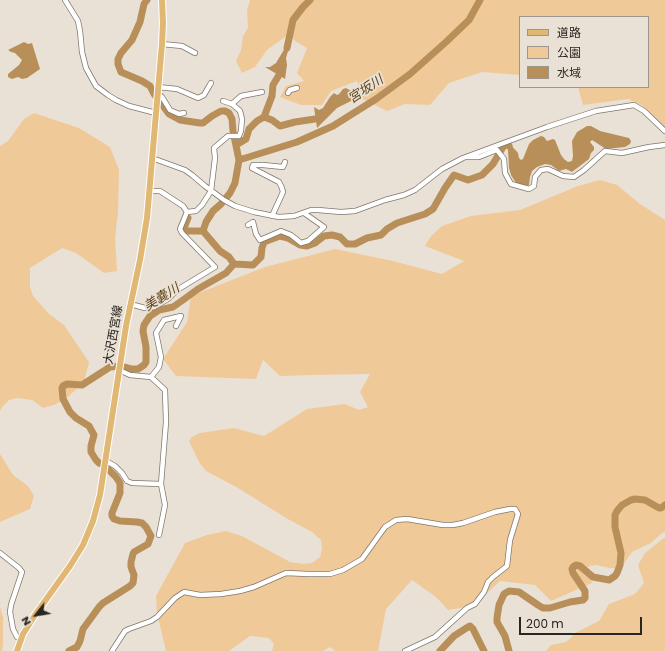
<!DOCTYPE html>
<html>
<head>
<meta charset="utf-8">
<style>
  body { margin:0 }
  #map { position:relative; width:665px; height:651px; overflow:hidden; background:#eae1d6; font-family:Poppins,"Noto Sans JP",sans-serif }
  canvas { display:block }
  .legend { position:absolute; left:519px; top:16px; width:130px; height:72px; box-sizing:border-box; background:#eae1d6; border:1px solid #9d968e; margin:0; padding:5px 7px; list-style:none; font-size:12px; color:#292521 }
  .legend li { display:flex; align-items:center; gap:8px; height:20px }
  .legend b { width:20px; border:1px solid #9d968e }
  .north { position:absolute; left:16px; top:595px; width:40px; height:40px; -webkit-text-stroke:3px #eae1d6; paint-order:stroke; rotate:239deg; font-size:11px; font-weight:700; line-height:16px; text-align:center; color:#292521 }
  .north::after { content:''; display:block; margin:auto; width:14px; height:18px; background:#292521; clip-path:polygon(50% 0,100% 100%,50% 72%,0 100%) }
  .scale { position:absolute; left:519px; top:617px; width:123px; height:18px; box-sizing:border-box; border:2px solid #292521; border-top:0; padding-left:5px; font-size:12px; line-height:14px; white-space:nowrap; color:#292521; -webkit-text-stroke:3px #eae1d6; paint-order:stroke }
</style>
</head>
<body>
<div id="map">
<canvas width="665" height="651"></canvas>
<ul class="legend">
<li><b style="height:5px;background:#e1b873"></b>道路</li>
<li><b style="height:11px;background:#f0c999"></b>公園</li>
<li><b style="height:11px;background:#b98f59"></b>水域</li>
</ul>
<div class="north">N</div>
<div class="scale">200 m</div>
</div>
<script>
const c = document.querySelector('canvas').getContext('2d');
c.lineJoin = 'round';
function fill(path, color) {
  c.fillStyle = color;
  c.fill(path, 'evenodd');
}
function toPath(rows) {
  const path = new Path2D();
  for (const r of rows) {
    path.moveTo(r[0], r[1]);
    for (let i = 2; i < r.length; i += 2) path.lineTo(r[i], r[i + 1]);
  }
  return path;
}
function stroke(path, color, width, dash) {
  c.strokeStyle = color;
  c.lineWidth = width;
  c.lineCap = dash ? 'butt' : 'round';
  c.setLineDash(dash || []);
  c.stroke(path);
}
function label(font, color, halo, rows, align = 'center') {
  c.font = font + ' Poppins,"Noto Sans JP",sans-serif';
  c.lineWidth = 3.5;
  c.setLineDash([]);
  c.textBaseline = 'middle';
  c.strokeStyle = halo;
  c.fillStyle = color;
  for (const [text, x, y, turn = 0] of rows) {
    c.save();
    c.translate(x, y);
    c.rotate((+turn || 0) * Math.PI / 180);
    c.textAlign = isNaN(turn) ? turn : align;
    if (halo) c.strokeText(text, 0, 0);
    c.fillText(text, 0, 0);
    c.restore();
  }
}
fill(toPath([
  [250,0,665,0,665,126,642,105,628,99,583,105,578,87,648,87,648,17,520,17,520,75,482,72,449,83,430,105,405,104,387,111,363,99,357,81,331,91,322,105,301,105,280,97,286,86,304,81,297,73,307,48,295,41,289,34,267,50,255,67,242,73,236,61,241,50,243,36,248,28,247,10],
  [34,113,79,128,110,147,119,170,118,212,115,239,117,271,104,273,76,253,62,248,30,268,30,287,33,296,49,314,64,325,89,362,84,382,68,397,54,405,43,408,32,400,17,398,9,400,2,407,0,411,0,146,8,141,24,119],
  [600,180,617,185,640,204,665,220,665,532,662,533,651,543,632,552,621,568,610,568,595,565,587,567,592,583,551,601,535,585,500,581,473,606,448,610,436,597,412,580,386,609,378,651,335,651,330,647,323,651,272,651,274,644,269,638,250,636,229,651,166,651,157,613,156,596,185,543,207,535,226,531,242,536,290,562,303,564,312,563,320,557,322,549,321,540,312,532,286,518,238,488,206,471,199,462,189,441,192,437,200,433,234,428,264,436,307,409,345,404,359,410,368,407,360,392,370,374,312,375,280,376,263,360,256,379,176,376,163,359,187,322,191,296,265,267,335,249,393,261,442,274,464,261,425,246,431,236,442,226,471,216,520,210,578,186],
  [0,454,13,475,28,486,34,496,30,509,0,522],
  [665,537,665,651,546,651,551,645,566,642,577,632,599,621,609,604,635,594,644,583,638,565,645,553],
  [0,607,3,617,3,644,2,651,0,651]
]), '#f0c999');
fill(toPath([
  [24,42,28,44,32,43,40,69,27,78,22,79,18,77,12,79,8,77,8,74,19,65,22,60,15,53,11,52,8,50],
  [285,48,287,48,288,51,286,58,287,65,285,79,265,67,270,67,276,63],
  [346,88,353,92,357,93,359,97,357,100,351,101,337,108,317,128,314,107,319,110,323,108,330,97,334,93,337,95,339,94,343,89],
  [587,126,591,126,600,131,629,138,631,141,630,144,625,147,606,149,592,140,590,142,594,147,594,150,591,153,589,159,572,172,566,169,559,171,551,165,545,164,537,167,532,171,530,177,529,185,524,186,517,184,514,180,511,175,509,168,508,150,509,146,511,145,518,153,519,158,521,160,523,159,529,144,533,140,541,136,544,137,547,141,553,139,555,140,561,155,564,159,568,162,572,161,573,156,572,141,577,132]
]), '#b98f59');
stroke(toPath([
  [287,48,293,20,303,7,310,0],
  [264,117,272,120,280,126,295,122,315,119],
  [236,145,246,139,249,129,257,121,264,117,272,96,273,85,279,75],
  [239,160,297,142,333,126,376,99,410,74,446,42,469,20,480,0],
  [188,218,184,228,185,231,203,231],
  [234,264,253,265,261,257,262,248,264,242,280,236,288,238,300,245,307,246,315,243,324,236,332,235,340,237,347,244,355,244,367,238,381,235,387,229,397,223,425,214,433,209,445,188,454,175,468,180,482,175,493,164,503,147,507,144,509,146],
  [69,651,77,647,80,641,83,629,94,614,99,607,103,603,130,586,133,583,134,575,131,567,131,562,133,554,134,552,148,544,151,536,146,527,142,523,137,522,120,521,114,519,112,516,112,513,120,493,120,483,116,477,104,465,99,463,96,460,91,452,91,446,94,435,89,426,76,418,70,412,63,399,62,388,63,386,67,384,82,385,110,367,120,366,131,369,138,369,144,365,146,362,146,347,143,331,144,325,150,316,159,310,173,307,183,300,198,289,226,273,234,264,229,257,220,251,203,231,206,222,213,211,221,204,230,193,235,183,239,160,233,131,232,119,229,113,225,111,221,111,212,116,203,123,200,123,180,120,169,114,154,94,150,86,142,81,121,72,118,64,118,59,121,53,132,40,140,22,144,4,147,0],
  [440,651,454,636,468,627,470,626,473,629,484,651],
  [509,651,505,636,497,622,497,618,499,605,504,594,509,591,519,592,538,605,543,608,550,608,570,602,583,600,585,598,585,591,573,573,572,569,573,567,576,565,580,566,593,577,604,579,609,580,615,576,617,573,620,565,621,553,615,527,615,515,617,511,622,505,631,500,635,499,645,500,659,508,661,508,665,505]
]), '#b98f59', 7);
const minor = toPath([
  [65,0,78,21,80,31,82,52,86,68,96,86,108,95,116,100,129,106,156,113],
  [162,44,182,46,195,53],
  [158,87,177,89,198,98,204,95,208,88,211,83],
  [288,93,290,90,297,88],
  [158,94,162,97,170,110,179,114,184,113],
  [223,101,232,104],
  [467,157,479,157,497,150,504,159,505,173,511,184,529,189,534,186,535,177,541,170,548,169,563,176,574,177,584,170,605,151,622,153,649,147,665,145],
  [152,158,185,170,192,175,205,186,224,200,235,206,254,212,279,217,294,216,311,210,318,210,341,212,355,211,385,200,404,195,415,190,442,169,463,158,547,127,596,111,634,105,644,111,665,131],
  [149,191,160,191,183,206,187,212,196,211,202,205,211,191,215,158,214,148,228,136,239,136,241,131,242,119,240,111,232,104,241,96,262,92],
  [272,216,283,192,282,188,279,182,252,168,253,165,263,165,283,167,285,162],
  [248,225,253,222,256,234,260,240,281,231,291,235,301,243,308,241,324,227,304,213],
  [130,304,145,308,154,307,168,299,177,290,215,267,182,233,180,229,187,212],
  [119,370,130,375,151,377,165,390,166,422,161,484,165,505,159,535],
  [151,377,159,367,161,357,156,333,164,320,181,316,176,326],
  [106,461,115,466,122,473,127,481,132,483,161,484],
  [0,553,19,568,22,572,11,605,10,612,13,629,17,637,21,639],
  [112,651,125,631,129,629,151,621,157,617,175,598,184,592,200,595,221,594,240,591,254,587,286,573,308,574,330,574,343,570,362,559,385,527,396,520,407,519,443,525,453,525,463,523,495,512,510,509,515,509,518,514,510,540,507,566,493,577,488,582,484,592,475,604,467,608,435,637,405,651]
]);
const major = toPath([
  [17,651,23,634,35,615,70,566,83,545,93,521,100,495,126,326,140,260,147,218,162,44,163,23,162,0]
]);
stroke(minor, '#7f776d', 6);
stroke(major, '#fff', 8);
stroke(minor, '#fff', 4.5);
stroke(major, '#e1b873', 6);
label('12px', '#292521', '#eae1d6', [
  ["大沢西宮線",114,335,-80]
]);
label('italic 13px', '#63451b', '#eae1d6', [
  ["宮坂川",366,90,-34],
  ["美嚢川",162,298,-32]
]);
</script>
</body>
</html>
